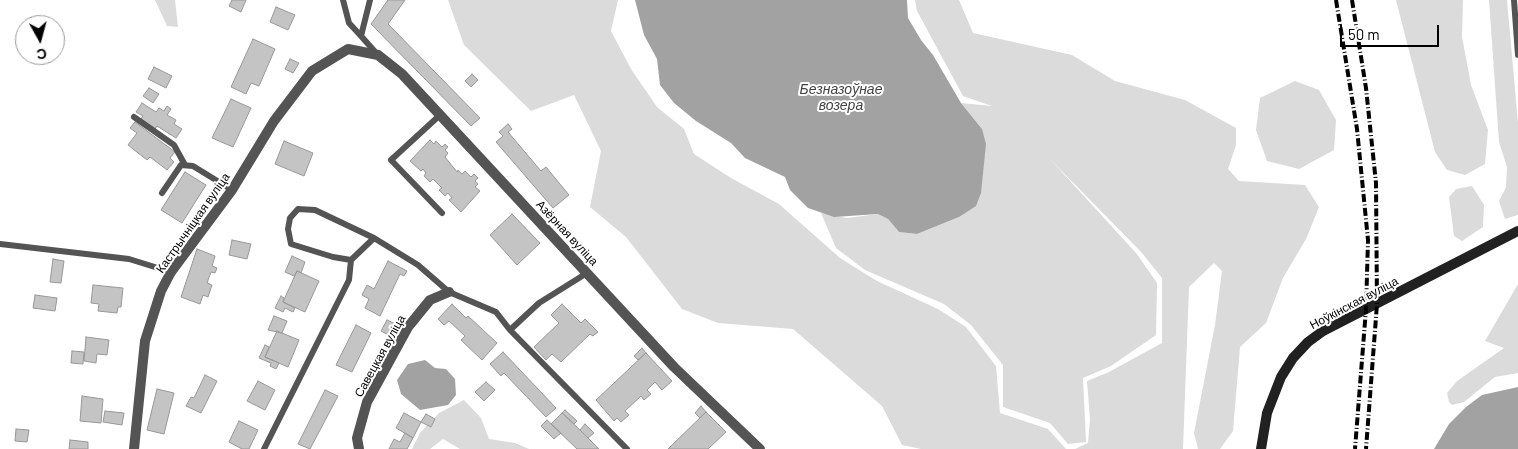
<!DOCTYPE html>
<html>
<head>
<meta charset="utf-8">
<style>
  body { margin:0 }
  #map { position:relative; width:1518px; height:449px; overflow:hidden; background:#fff; font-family:Barlow,sans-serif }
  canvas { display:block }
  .north { position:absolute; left:15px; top:15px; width:50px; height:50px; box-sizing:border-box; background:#fff; border:1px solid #999; border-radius:50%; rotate:173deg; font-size:14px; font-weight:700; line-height:20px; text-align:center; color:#000 }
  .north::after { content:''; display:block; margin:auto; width:18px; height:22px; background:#000; clip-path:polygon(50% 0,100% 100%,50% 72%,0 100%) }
  .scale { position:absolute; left:1340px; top:25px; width:99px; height:22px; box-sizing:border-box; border:2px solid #000; border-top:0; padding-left:6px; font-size:15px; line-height:18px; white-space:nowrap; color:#000; -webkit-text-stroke:4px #fff; paint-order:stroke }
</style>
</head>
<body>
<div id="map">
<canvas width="1518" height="449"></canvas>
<div class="north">С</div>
<div class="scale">50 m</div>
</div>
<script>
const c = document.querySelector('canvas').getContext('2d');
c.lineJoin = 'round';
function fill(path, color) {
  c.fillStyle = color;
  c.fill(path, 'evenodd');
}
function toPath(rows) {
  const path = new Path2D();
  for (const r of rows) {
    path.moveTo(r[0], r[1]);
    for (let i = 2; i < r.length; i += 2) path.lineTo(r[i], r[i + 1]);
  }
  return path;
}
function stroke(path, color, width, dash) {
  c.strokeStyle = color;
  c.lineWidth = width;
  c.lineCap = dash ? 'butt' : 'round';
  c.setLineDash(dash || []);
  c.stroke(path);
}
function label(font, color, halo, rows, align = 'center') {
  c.font = font + ' Barlow,sans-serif';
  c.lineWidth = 4;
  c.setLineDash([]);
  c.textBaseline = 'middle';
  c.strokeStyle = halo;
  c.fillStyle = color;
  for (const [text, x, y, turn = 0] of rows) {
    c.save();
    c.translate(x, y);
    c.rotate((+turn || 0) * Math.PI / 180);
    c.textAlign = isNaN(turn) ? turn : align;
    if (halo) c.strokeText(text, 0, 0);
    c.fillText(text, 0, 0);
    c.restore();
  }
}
fill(toPath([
  [155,0,175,0,178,27,167,26],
  [448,0,618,0,611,31,631,69,657,107,684,129,694,154,731,178,779,204,840,258,877,281,938,309,966,327,996,366,1000,413,1048,429,1066,449,921,449,902,445,882,406,793,329,718,323,682,309,626,237,590,207,601,151,574,95,531,111,464,45],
  [915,0,959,0,973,33,1072,55,1115,81,1185,100,1236,128,1236,145,1228,169,1239,181,1305,185,1319,207,1306,239,1283,278,1266,323,1240,347,1233,431,1220,449,1198,449,1194,433,1215,325,1222,271,1214,263,1189,287,1183,449,1075,449,1088,443,1090,419,1087,381,1109,372,1162,343,1162,278,1142,253,1050,159,1137,254,1157,283,1156,335,1111,366,1083,378,1086,442,1068,444,1050,423,1003,407,1003,365,971,325,944,304,865,270,836,248,821,213,847,218,878,214,888,219,899,232,917,234,959,217,982,129,961,103,992,106,963,96,917,11],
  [1396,0,1463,0,1462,37,1471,85,1488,130,1485,164,1465,175,1447,170,1435,152],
  [1489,0,1507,0,1518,123,1518,215,1505,219,1499,201,1506,187,1507,167,1499,142],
  [1295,81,1319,90,1336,120,1334,150,1299,169,1267,161,1256,130,1260,98],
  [1472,186,1484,205,1483,227,1462,241,1454,236,1449,197,1456,189],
  [1518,284,1518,373,1495,377,1464,402,1452,405,1449,402,1447,393,1457,381,1504,348,1485,341],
  [464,400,481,418,489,439,515,443,529,449,460,449,443,439,430,449,412,449,420,433,439,413]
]), '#dbdbdb');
fill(toPath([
  [635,0,907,0,908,18,921,40,933,55,961,103,982,129,986,144,981,193,976,206,959,217,917,234,899,232,888,219,878,214,834,217,808,208,790,190,785,177,745,158,731,143,696,121,674,103,660,85,657,59,644,35],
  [425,360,435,368,446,369,455,379,456,395,448,405,420,410,401,394,397,380,408,364],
  [1518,387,1518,449,1434,449,1449,424,1466,407,1482,395]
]), '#a2a2a2');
const building = toPath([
  [232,0,246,0,241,12,229,6,232,0],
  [388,0,405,0,388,24,480,118,471,126,371,24,388,0],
  [276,7,295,15,288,30,270,22,276,7],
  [253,39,275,49,259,86,251,83,246,94,231,87,253,39],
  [290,59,299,63,293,73,285,69,290,59],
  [154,67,172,76,166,88,148,79,154,67],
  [472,74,478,80,471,87,465,81,472,74],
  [149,88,159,94,153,103,143,96,149,88],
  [231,99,251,108,233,147,212,138,231,99],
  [142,103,156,112,159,108,164,111,167,106,171,109,167,115,176,120,174,124,182,129,176,138,157,126,155,129,141,119,143,116,136,112,142,103],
  [135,122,175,152,170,158,174,162,167,170,150,157,147,160,128,145,137,133,130,128,135,122],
  [508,124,512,129,508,132,541,171,546,167,569,195,553,208,496,142,503,136,499,132,508,124],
  [430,140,434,144,436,141,442,147,445,144,448,147,445,150,448,153,445,157,457,172,458,170,462,174,465,171,471,177,474,174,478,178,475,181,478,184,475,187,480,191,461,212,449,200,452,198,448,193,445,196,439,190,442,188,433,179,430,182,424,176,426,173,423,169,421,171,410,161,430,140],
  [284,141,313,153,304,176,275,164,284,141],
  [185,172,206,185,182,223,161,210,185,172],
  [512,214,540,243,517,265,490,235,512,214],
  [232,240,251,244,247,259,229,255,232,240],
  [197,249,215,256,212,266,217,268,215,273,211,272,207,283,212,285,208,297,203,295,200,304,181,297,197,249],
  [292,256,305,262,301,273,297,271,294,276,285,272,292,256],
  [53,259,64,261,61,283,50,282,53,259],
  [388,261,407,271,404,276,400,274,380,316,365,308,369,299,362,295,367,285,374,289,388,261],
  [297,271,319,281,305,312,283,302,297,271],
  [93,285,123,288,121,307,118,307,117,313,98,311,99,304,91,303,93,285],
  [35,295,57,298,55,311,33,308,35,295],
  [281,296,284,298,283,302,295,308,293,312,285,308,283,312,275,308,281,296],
  [452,304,466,318,468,316,497,343,482,360,461,340,465,336,449,321,444,325,438,319,452,304],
  [562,304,581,323,585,319,598,332,593,336,590,334,561,362,552,354,546,360,534,347,559,323,551,315,562,304],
  [274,316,287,321,282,333,268,330,274,316],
  [387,320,400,326,394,338,381,331,387,320],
  [356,325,371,333,352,372,336,365,356,325],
  [277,331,299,340,288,367,265,357,277,331],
  [86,337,109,340,107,355,97,354,96,363,84,361,86,337],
  [265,345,269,347,265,357,279,363,276,369,270,366,271,363,259,358,265,345],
  [642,348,646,353,638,360,634,356,642,348],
  [72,351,84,352,83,364,71,363,72,351],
  [503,352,556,408,546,417,504,373,501,376,490,364,503,352],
  [646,353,672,381,662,390,655,382,647,390,651,394,644,400,641,396,625,411,629,415,621,422,617,418,614,421,596,400,646,353],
  [205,375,217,381,201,413,186,406,191,397,194,398,205,375],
  [258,381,275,390,265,410,247,401,258,381],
  [486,382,495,390,484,401,475,392,486,382],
  [157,389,174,393,164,434,147,430,157,389],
  [325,390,338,396,310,449,298,444,325,390],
  [82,396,103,399,101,423,80,421,82,396],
  [701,406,706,412,700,418,695,413,701,406],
  [565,410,577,421,574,424,562,413,565,410],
  [105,411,124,413,122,425,103,422,105,411],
  [706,412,726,432,708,449,668,449,706,412],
  [404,413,421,422,413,438,396,428,404,413],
  [562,413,580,430,599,449,577,449,551,424,562,413],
  [426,414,435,419,431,427,421,422,426,414],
  [547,420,561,433,554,439,541,426,547,420],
  [239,421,258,430,249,449,242,449,229,442,239,421],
  [585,424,594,433,588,438,580,430,585,424],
  [16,429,29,430,27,442,15,441,16,429],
  [405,433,413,438,407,449,389,449,394,439,400,442,405,433],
  [70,440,88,442,88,449,69,449,70,440]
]);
fill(building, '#c4c4c4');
stroke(building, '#989898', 1);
stroke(toPath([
  [343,0,349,23,361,36],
  [370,0,361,36,377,54],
  [1514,0,1518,55],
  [440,115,391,160,442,213],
  [134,117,174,145,185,165],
  [162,193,181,165,193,166,232,190],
  [0,244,129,259,171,272],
  [351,260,333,257,291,244,288,229,290,218,298,209,315,210,374,238],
  [510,330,539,303,587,273],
  [264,449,349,280,351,260,374,238,418,265,449,292,496,312,510,330,627,449]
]), '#545454', 6);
stroke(toPath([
  [134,449,145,341,161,291,171,272,232,190,274,121,312,71,348,49,378,55,402,74,674,367,760,449],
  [359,449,357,438,367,402,408,327,430,300,449,292]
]), '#545454', 10);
stroke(toPath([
  [1261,449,1267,413,1281,377,1293,358,1308,342,1323,331,1518,231]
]), '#212121', 10);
stroke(toPath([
  [1336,0,1357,129,1368,240,1366,309,1355,449],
  [1352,0,1366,88,1376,183,1377,304,1366,449]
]), '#000', 4, [8, 2.5, 1, 2.5]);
label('12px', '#000', '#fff', [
  ["Кастрычніцкая вуліца",193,223,-55],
  ["Азёрная вуліца",567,233,47],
  ["Ноўкінская вуліца",1354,303,-28],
  ["Савецкая вуліца",380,356,-61]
]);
label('italic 14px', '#434343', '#fff', [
  ["Безназоўнае",841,89],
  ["возера",841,105]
]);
</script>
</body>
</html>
